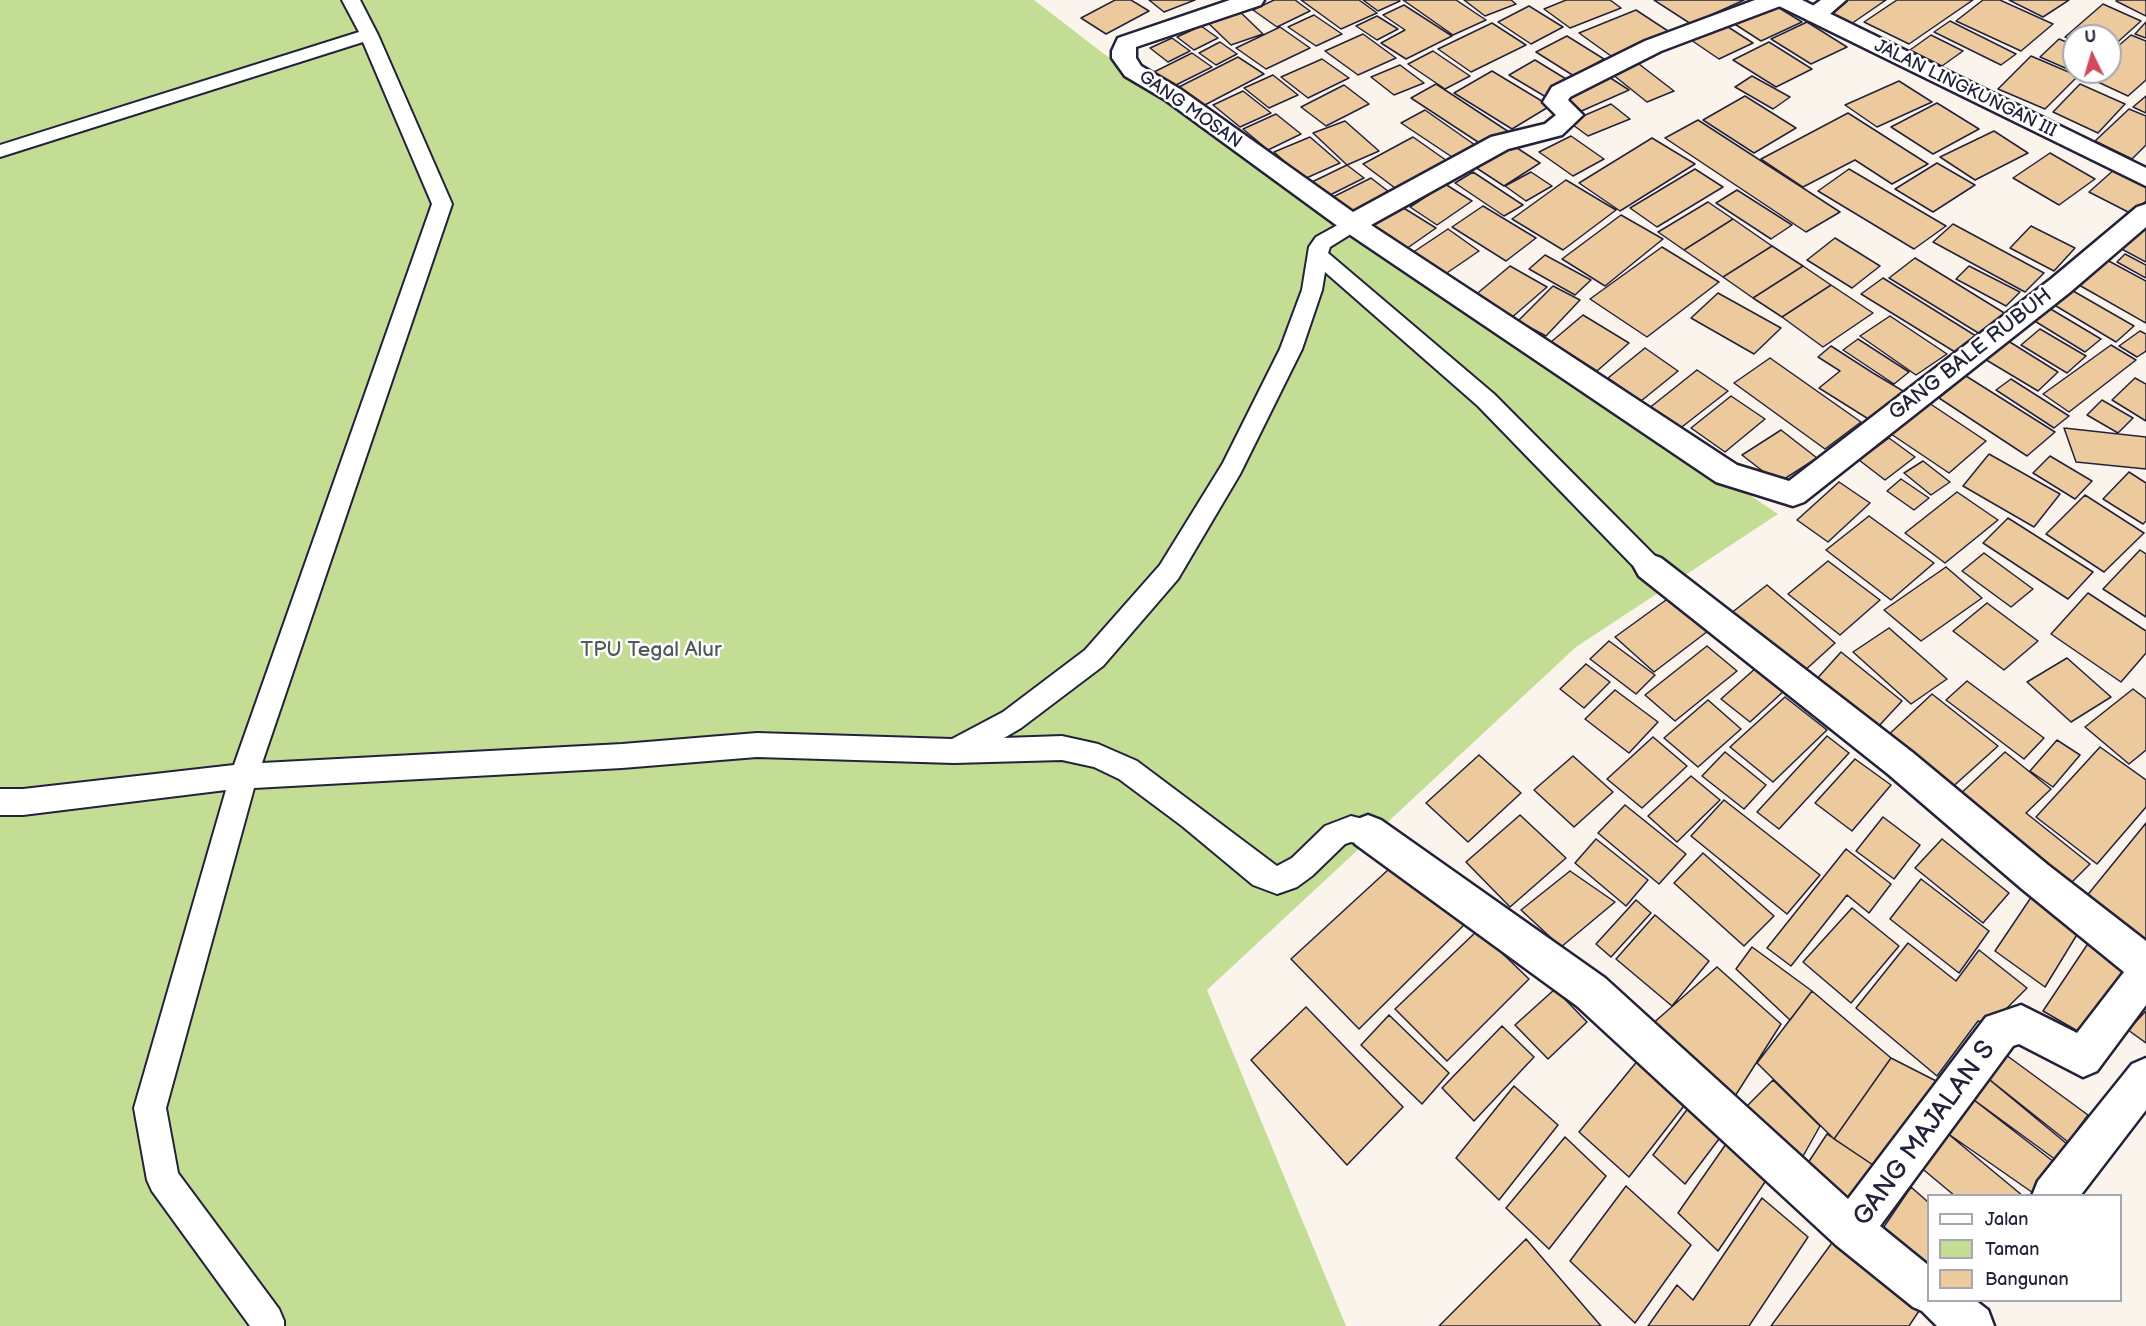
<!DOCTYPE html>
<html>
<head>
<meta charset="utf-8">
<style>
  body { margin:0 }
  #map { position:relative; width:2146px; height:1326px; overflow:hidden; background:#fbf4ec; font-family:"Balsamiq Sans",sans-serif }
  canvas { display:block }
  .legend { position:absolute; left:1927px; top:1194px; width:195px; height:108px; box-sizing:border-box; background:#fff; border:2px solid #a7a7b1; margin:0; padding:8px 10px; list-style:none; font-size:18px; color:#22223b }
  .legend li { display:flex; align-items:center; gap:12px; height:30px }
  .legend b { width:30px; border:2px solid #a7a7b1 }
  .north { position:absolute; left:2062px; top:24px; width:60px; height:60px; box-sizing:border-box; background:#fff; border:2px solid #a7a7b1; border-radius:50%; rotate:355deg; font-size:16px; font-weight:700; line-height:24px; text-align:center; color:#22223b }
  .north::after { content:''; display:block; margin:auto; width:21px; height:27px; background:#d1495b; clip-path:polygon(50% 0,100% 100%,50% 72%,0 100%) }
</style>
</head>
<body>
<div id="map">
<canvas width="2146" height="1326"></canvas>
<ul class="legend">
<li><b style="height:8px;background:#fff"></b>Jalan</li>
<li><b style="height:16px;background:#c3dd94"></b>Taman</li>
<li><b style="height:16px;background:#edc99e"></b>Bangunan</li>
</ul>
<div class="north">U</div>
</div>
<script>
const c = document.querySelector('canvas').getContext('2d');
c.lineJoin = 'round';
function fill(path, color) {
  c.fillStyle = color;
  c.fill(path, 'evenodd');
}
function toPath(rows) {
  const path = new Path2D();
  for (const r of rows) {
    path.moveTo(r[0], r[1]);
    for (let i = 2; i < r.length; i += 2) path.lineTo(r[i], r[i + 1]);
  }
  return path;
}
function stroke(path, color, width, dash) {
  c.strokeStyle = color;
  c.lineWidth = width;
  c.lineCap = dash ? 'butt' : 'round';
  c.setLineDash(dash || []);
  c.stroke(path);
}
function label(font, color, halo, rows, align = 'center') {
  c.font = font + ' "Balsamiq Sans",sans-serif';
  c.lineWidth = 5;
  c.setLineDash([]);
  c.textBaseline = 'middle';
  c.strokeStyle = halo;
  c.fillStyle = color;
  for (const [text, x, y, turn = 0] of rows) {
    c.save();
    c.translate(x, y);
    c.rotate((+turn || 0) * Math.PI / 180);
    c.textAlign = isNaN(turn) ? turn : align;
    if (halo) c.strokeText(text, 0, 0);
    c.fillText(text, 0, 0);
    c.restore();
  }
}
fill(toPath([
  [0,0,1034,0,1100,51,1366,239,1778,514,1576,647,1207,990,1346,1326,0,1326]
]), '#c3dd94');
const building = toPath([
  [1115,0,1131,0,1149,11,1106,34,1081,18,1115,0],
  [1149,0,1195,0,1164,12,1149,0],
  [1274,0,1295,0,1310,11,1277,27,1253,10,1274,0],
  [1301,0,1359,0,1377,13,1341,29,1301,0],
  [1363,0,1399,0,1400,1,1378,11,1363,0],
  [1403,0,1456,0,1486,20,1453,35,1403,0],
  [1464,0,1511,0,1516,4,1485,16,1464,0],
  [1566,0,1610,0,1621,8,1570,28,1544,9,1566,0],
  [1654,0,1744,0,1691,24,1654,0],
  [1843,0,1886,0,1851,24,1826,11,1843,0],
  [1897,0,1973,0,1909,44,1864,22,1897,0],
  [1983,0,2000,0,2053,24,2021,51,1956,21,1983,0],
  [2009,0,2069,0,2043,17,2009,0],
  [2146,0,2146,16,2116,1,2117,0,2146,0],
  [1771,3,1802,22,1761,41,1730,21,1771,3],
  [2103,4,2141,21,2110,49,2110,36,2074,36,2074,41,2065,37,2103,4],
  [1404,5,1452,36,1406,59,1381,43,1405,30,1383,15,1404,5],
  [1529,6,1563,27,1531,44,1498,22,1529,6],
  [1236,8,1263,34,1231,45,1204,19,1236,8],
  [1636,10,1668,31,1611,56,1579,33,1636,10],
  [1314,15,1342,34,1316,46,1288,27,1314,15],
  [1377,16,1398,29,1377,40,1356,26,1377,16],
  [1950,21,2016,54,2001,65,1934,32,1950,21],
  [1807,22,1847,47,1811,64,1771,39,1807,22],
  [2146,22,2146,38,2135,34,2146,22],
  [1492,23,1526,45,1471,72,1438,49,1492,23],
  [1725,25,1753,43,1719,59,1691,40,1725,25],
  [1201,26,1218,38,1194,50,1177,37,1201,26],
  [1280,27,1310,48,1266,69,1236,48,1280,27],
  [1363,34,1396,58,1358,75,1325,51,1363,34],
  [1931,35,1963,51,1942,66,1910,50,1931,35],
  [2131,35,2146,41,2146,80,2128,96,2085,76,2089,72,2110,72,2110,53,2131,35],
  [1567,36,1604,59,1574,76,1536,52,1567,36],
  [1172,38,1190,51,1168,62,1150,48,1172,38],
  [2059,39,2074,45,2074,72,2081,72,2079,74,2040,57,2059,39],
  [1220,42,1237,54,1216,65,1199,53,1220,42],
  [1769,42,1812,69,1776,87,1733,60,1769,42],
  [1433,51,1470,76,1445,89,1408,64,1433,51],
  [1192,53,1212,67,1168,89,1148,75,1192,53],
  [2031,56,2078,76,2045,109,1998,89,2031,56],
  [1238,57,1264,74,1201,107,1175,89,1238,57],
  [1322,59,1349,78,1308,98,1281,77,1322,59],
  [1535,60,1571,82,1546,97,1509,75,1535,60],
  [1639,64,1674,91,1647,102,1612,74,1639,64],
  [1400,65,1424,83,1394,95,1371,77,1400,65],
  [1492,71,1550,106,1512,129,1454,93,1492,71],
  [1273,75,1298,95,1269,108,1244,88,1273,75],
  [1752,76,1790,97,1773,109,1735,87,1752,76],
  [1609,77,1629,90,1577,113,1558,99,1609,77],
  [1899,81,1932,102,1877,127,1845,105,1899,81],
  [1436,84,1509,132,1484,146,1411,98,1436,84],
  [2080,84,2125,104,2098,133,2053,112,2080,84],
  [1344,85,1369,104,1326,126,1301,107,1344,85],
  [1243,91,1271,113,1240,127,1213,105,1243,91],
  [1745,96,1796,128,1754,153,1703,120,1745,96],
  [2146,96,2146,113,2133,107,2146,96],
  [1937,103,1979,129,1933,154,1891,127,1937,103],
  [1611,104,1630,119,1588,136,1569,122,1611,104],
  [2129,109,2146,116,2146,145,2132,159,2095,141,2129,109],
  [1425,110,1475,145,1452,157,1401,123,1425,110],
  [1848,113,1928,164,1892,184,1855,160,1803,187,1761,159,1848,113],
  [1276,114,1301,134,1268,150,1243,129,1276,114],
  [1698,120,1840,212,1806,232,1665,138,1698,120],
  [1345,121,1379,151,1347,165,1313,133,1345,121],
  [1994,131,2028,153,1975,180,1940,157,1994,131],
  [1571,136,1604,159,1573,176,1539,152,1571,136],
  [1310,137,1340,163,1304,179,1274,152,1310,137],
  [1413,137,1450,163,1399,191,1363,164,1413,137],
  [1652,138,1695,164,1620,211,1579,183,1652,138],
  [1511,144,1540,163,1504,186,1475,167,1511,144],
  [2050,153,2095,179,2059,205,2013,178,2050,153],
  [1937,163,1975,185,1933,212,1895,189,1937,163],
  [1347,165,1364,178,1330,195,1312,182,1347,165],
  [2116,168,2146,182,2146,201,2132,214,2089,192,2116,168],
  [1695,169,1723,187,1657,227,1630,208,1695,169],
  [1849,169,1946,226,1914,249,1818,191,1849,169],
  [1473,172,1523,205,1504,216,1455,183,1473,172],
  [1531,172,1552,186,1526,201,1505,186,1531,172],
  [1371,178,1393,195,1351,217,1329,199,1371,178],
  [1566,180,1616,210,1563,250,1512,219,1566,180],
  [1445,184,1472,201,1437,225,1410,207,1445,184],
  [1737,190,1792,225,1771,239,1716,203,1737,190],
  [1708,202,1733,219,1684,250,1658,232,1708,202],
  [1483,206,1536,238,1506,261,1452,227,1483,206],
  [1402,207,1436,228,1406,249,1372,226,1402,207],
  [1621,215,1663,239,1605,286,1562,259,1621,215],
  [2146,218,2146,262,2116,246,2146,218],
  [1733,219,1772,246,1723,277,1684,250,1733,219],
  [1953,224,2044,273,2025,292,1933,242,1953,224],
  [2031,226,2075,248,2054,271,2010,248,2031,226],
  [1448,229,1479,251,1441,277,1409,255,1448,229],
  [1835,238,1880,266,1852,288,1807,260,1835,238],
  [1772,246,1803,266,1753,298,1723,277,1772,246],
  [1662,247,1719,282,1647,337,1590,299,1662,247],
  [2125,254,2146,265,2146,278,2117,262,2125,254],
  [1545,255,1591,280,1575,295,1529,269,1545,255],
  [1915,258,2006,314,1980,334,1889,278,1915,258],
  [2107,260,2146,281,2146,323,2079,285,2107,260],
  [1510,266,1547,287,1510,319,1473,297,1510,266],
  [1803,266,1831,285,1782,317,1753,298,1803,266],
  [1969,266,2020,292,2006,306,1956,279,1969,266],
  [1883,278,1976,336,1955,352,1861,294,1883,278],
  [1831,285,1873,313,1823,347,1782,317,1831,285],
  [1553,286,1580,300,1546,336,1518,321,1553,286],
  [2068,288,2134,326,2116,342,2051,303,2068,288],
  [1718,293,1781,328,1754,354,1691,318,1718,293],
  [2049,308,2101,339,2085,352,2033,320,2049,308],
  [1583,315,1629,343,1597,371,1551,342,1583,315],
  [1890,316,1947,354,1916,375,1860,336,1890,316],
  [2040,329,2086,356,2067,373,2021,345,2040,329],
  [2140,331,2146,334,2146,351,2137,357,2119,346,2140,331],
  [1858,339,1909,372,1894,384,1843,350,1858,339],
  [2005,339,2058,372,2038,391,1983,358,2005,339],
  [2111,345,2136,360,2069,412,2043,394,2111,345],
  [1831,346,1873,373,1903,391,1870,420,1819,388,1840,371,1818,357,1831,346],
  [1645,348,1678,371,1641,401,1608,378,1645,348],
  [1770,358,1861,422,1825,449,1734,383,1770,358],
  [1697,370,1728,391,1678,430,1648,409,1697,370],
  [1966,376,2055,432,2027,456,1939,398,1966,376],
  [2135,378,2146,384,2146,421,2112,400,2135,378],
  [2011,379,2069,416,2054,428,1996,390,2011,379],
  [1731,396,1765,419,1725,452,1691,428,1731,396],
  [2102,400,2133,418,2118,433,2087,415,2102,400],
  [1929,403,1986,441,1949,473,1891,434,1929,403],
  [2064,428,2146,437,2146,469,2076,462,2064,428],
  [1781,430,1817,458,1778,483,1742,455,1781,430],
  [1889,438,1915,457,1885,480,1859,460,1889,438],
  [1989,454,2060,494,2034,527,1963,486,1989,454],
  [2050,456,2092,481,2075,499,2033,473,2050,456],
  [1923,461,1950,482,1931,495,1904,473,1923,461],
  [2129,472,2146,483,2146,521,2143,524,2103,499,2129,472],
  [1901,479,1929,498,1914,510,1887,491,1901,479],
  [1839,482,1870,503,1828,542,1797,520,1839,482],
  [1957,492,1998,520,1945,563,1905,533,1957,492],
  [2085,495,2144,533,2104,572,2046,534,2085,495],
  [1869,516,1934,563,1891,600,1826,550,1869,516],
  [2008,518,2093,572,2068,599,1983,543,2008,518],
  [2140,550,2146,554,2146,617,2103,589,2140,550],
  [1984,553,2033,589,2011,607,1962,571,1984,553],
  [1828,561,1880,600,1840,635,1788,594,1828,561],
  [1946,567,1982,598,1921,641,1884,610,1946,567],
  [1767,585,1835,643,1802,673,1730,614,1767,585],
  [2088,593,2146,631,2146,653,2121,682,2051,634,2088,593],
  [1673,595,1712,628,1654,672,1615,637,1673,595],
  [1987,603,2038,641,2004,670,1953,631,1987,603],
  [1889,628,1947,679,1911,704,1853,652,1889,628],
  [1609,641,1655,675,1636,694,1590,659,1609,641],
  [1707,646,1737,671,1675,721,1645,695,1707,646],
  [1841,652,1902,701,1877,728,1815,681,1841,652],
  [2067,658,2111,697,2071,722,2027,682,2067,658],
  [1586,664,1610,682,1584,708,1560,689,1586,664],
  [1757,667,1785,690,1750,722,1721,699,1757,667],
  [1967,681,2044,738,2024,759,1946,700,1967,681],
  [2133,689,2146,699,2146,750,2129,764,2085,727,2133,689],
  [1615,690,1658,722,1629,753,1585,719,1615,690],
  [1932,694,1998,746,1948,791,1884,739,1932,694],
  [1785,697,1827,730,1773,782,1730,747,1785,697],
  [1708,700,1741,729,1698,767,1664,738,1708,700],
  [1827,736,1849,753,1779,829,1757,812,1827,736],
  [1653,737,1687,766,1642,808,1607,779,1653,737],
  [2057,740,2080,755,2053,787,2030,771,2057,740],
  [2100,747,2146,780,2146,807,2097,864,2036,817,2100,747],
  [1725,752,1766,785,1744,809,1702,776,1725,752],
  [2005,752,2051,789,2026,813,2090,864,2069,885,1956,798,2005,752],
  [1479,755,1521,793,1468,842,1426,803,1479,755],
  [1573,756,1613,792,1574,827,1534,790,1573,756],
  [1855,759,1891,785,1852,831,1815,803,1855,759],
  [1691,776,1720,800,1677,842,1648,816,1691,776],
  [1724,800,1820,875,1787,914,1691,836,1724,800],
  [1625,805,1686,854,1659,884,1598,833,1625,805],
  [1520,815,1566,858,1510,907,1466,862,1520,815],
  [1883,817,1920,845,1894,879,1856,851,1883,817],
  [2146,823,2146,953,2081,903,2146,823],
  [1596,839,1648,880,1626,906,1575,863,1596,839],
  [1942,839,2009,893,1983,923,1915,868,1942,839],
  [1846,849,1891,884,1869,913,1847,895,1791,966,1767,948,1846,849],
  [1703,853,1774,916,1744,946,1674,883,1703,853],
  [1401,858,1468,921,1359,1029,1291,959,1401,858],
  [1570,871,1615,902,1561,947,1521,910,1570,871],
  [1921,879,1989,931,1959,973,1890,919,1921,879],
  [2036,890,2081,928,2045,987,1995,951,2036,890],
  [1636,900,1651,913,1611,957,1596,944,1636,900],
  [1852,908,1899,946,1851,1003,1803,962,1852,908],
  [1655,915,1709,961,1672,1006,1616,959,1655,915],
  [1478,930,1529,979,1447,1061,1395,1009,1478,930],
  [2091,939,2137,975,2081,1033,2043,1011,2091,939],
  [1908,943,1956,981,1979,950,2027,988,1990,1025,1978,1021,1937,1076,1856,1008,1908,943],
  [1752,947,1812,991,1790,1020,1736,969,1752,947],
  [1717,967,1781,1024,1730,1104,1642,1033,1717,967],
  [1555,989,1587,1022,1548,1059,1515,1025,1555,989],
  [1812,991,1891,1058,1834,1139,1757,1063,1812,991],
  [1306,1007,1403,1107,1347,1165,1251,1060,1306,1007],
  [2146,1011,2146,1043,2128,1030,2146,1011],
  [1389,1015,1449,1073,1422,1104,1361,1045,1389,1015],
  [1502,1026,1534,1057,1474,1121,1442,1088,1502,1026],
  [2002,1052,2088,1115,2068,1142,1985,1076,2002,1052],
  [1891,1058,1944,1085,1882,1171,1834,1139,1891,1058],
  [1639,1059,1687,1102,1629,1177,1579,1132,1639,1059],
  [1985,1076,2067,1144,2056,1160,1970,1097,1985,1076],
  [1773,1080,1820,1126,1798,1165,1743,1110,1773,1080],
  [1514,1086,1558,1125,1499,1200,1456,1158,1514,1086],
  [1970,1097,2054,1162,2036,1195,1947,1133,1970,1097],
  [1689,1107,1722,1135,1685,1184,1653,1155,1689,1107],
  [1947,1133,2023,1196,1955,1196,1919,1166,1947,1133],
  [1827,1134,1882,1171,1848,1216,1802,1172,1827,1134],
  [1565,1137,1606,1176,1549,1249,1506,1208,1565,1137],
  [1726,1144,1767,1179,1718,1251,1678,1213,1726,1144],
  [1626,1186,1691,1245,1635,1323,1570,1261,1626,1186],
  [1911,1187,1928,1202,1928,1282,1877,1237,1911,1187],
  [1762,1198,1808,1237,1749,1326,1648,1326,1677,1285,1693,1300,1762,1198],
  [1837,1236,1919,1311,1909,1326,1771,1326,1837,1236],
  [1526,1239,1601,1326,1439,1326,1526,1239]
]);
fill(building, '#edc99e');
stroke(building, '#22223b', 1.5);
const lane = toPath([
  [342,0,360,0,378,35,452,204,262,763,622,744,757,733,952,739,1003,712,1085,650,1160,565,1223,463,1280,349,1302,290,1309,247,1316,237,1352,217,1359,219,1362,224,1359,229,1330,247,1328,253,1494,394,1659,560,1662,567,1659,574,1650,577,1641,574,1478,406,1325,272,1322,290,1302,349,1240,474,1178,579,1103,666,1021,728,1004,738,1062,736,1098,744,1137,761,1277,866,1292,858,1325,826,1351,816,1378,823,1382,832,1378,841,1368,845,1351,842,1345,844,1312,876,1297,887,1277,894,1253,885,1182,826,1119,779,1094,767,1062,760,954,763,757,757,622,768,254,788,166,1108,178,1173,279,1309,284,1321,284,1326,250,1326,152,1191,147,1180,134,1108,226,790,23,815,0,815,0,789,23,789,234,765,432,204,363,42,0,157,0,145,359,32,342,0]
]);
const street = toPath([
  [1230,0,1264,0,1261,5,1136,47,1136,58,1141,66,1180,89,1353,212,1491,137,1545,124,1556,115,1543,102,1552,87,1645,41,1755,0,1786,0,1783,5,1661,51,1570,97,1568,100,1583,115,1562,135,1508,149,1371,225,1737,465,1789,481,2051,279,2137,207,2146,204,2146,227,2069,293,1804,502,1793,506,1716,482,1343,230,1164,99,1125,76,1112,58,1112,51,1118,38,1230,0],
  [1821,0,1846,0,1823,20,1815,22,1807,20,1804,15,1807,10,1821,0],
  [1650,554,1661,558,1912,752,2048,865,2146,941,2146,1005,2097,1071,2083,1077,2019,1044,2013,1046,1880,1226,1928,1265,1928,1300,1975,1300,1988,1310,1994,1326,1937,1326,1922,1311,1913,1307,1836,1245,1577,1006,1355,844,1350,832,1355,820,1368,815,1381,820,1605,978,1848,1199,1986,1017,2021,1005,2077,1033,2124,972,2022,889,1888,774,1639,576,1634,567,1639,558,1650,554],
  [2146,1058,2146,1110,2080,1196,2032,1196,2038,1181,2132,1064,2146,1058]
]);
const secondary = toPath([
  [1774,0,1802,0,2146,168,2146,186,1777,5,1774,0]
]);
stroke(lane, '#22223b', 4);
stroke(street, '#22223b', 5);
stroke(secondary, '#22223b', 5);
fill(lane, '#fff');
fill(street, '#fff');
fill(secondary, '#fff');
label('18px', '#22223b', '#fff', [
  ["JALAN LINGKUNGAN III",1965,89,26],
  ["GANG MOSAN",1190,110,35]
]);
label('21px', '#22223b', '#fff', [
  ["GANG BALE RUBUH",1971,355,-38]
]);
label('21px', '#525a56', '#fff', [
  ["TPU Tegal Alur",651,651]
]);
label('26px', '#22223b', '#fff', [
  ["GANG MAJALAN S",1925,1134,-54]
]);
</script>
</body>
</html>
